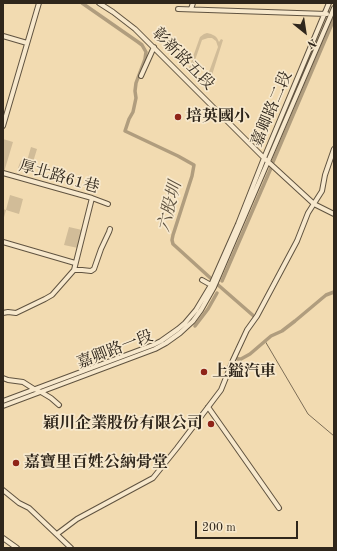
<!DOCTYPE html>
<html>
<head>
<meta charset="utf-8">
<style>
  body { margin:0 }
  #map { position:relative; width:337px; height:551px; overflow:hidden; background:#f2dbb1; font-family:"Old Standard TT",serif }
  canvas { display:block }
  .frame { position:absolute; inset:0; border:4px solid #2f261b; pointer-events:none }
  .north { position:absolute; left:285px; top:12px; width:40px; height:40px; -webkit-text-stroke:3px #f7e8cc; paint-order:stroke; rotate:150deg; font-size:11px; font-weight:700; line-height:16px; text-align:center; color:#2f261b }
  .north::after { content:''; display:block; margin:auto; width:14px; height:18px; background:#2f261b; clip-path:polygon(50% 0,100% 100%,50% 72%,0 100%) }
  .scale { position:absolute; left:195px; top:521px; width:103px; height:18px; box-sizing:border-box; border:2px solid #2f261b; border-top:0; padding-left:5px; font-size:12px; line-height:14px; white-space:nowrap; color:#2f261b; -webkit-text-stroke:3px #f7e8cc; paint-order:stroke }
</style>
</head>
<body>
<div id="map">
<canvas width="337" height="551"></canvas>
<div class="frame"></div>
<div class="north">N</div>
<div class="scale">200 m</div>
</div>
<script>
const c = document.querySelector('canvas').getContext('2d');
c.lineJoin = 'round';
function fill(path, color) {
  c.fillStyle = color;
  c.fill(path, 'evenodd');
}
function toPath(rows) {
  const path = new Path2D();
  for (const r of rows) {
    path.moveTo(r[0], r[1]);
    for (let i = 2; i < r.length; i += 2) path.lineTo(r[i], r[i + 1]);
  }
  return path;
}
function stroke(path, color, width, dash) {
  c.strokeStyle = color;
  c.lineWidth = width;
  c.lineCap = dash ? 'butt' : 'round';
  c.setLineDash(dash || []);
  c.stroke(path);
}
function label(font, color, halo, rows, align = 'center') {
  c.font = font + ' "Old Standard TT","Noto Serif TC",serif';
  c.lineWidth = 3.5;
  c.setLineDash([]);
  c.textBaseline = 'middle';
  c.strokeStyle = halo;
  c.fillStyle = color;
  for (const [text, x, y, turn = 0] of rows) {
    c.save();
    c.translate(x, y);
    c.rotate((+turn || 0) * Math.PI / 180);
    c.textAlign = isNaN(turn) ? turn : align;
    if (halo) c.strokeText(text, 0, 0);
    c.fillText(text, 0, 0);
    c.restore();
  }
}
fill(toPath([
  [207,33,211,34,215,36,217,38,219,42,221,39,223,40,207,91,205,89,207,80,205,81,197,81,194,78,191,73,189,68,200,37,204,34],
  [208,38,212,38,216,41,218,47,209,72,204,78,201,79,196,77,195,75,193,72,192,69,202,40],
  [3,139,13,142,4,172,3,172],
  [31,147,37,149,30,172,18,168,21,160,27,161],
  [10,195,23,199,19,214,6,210,3,221,3,209,6,210],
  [69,227,82,230,78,248,64,245]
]), '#d1bc98');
stroke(toPath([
  [265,341,308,414,334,436]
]), '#7c6d56', 1);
stroke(toPath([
  [82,3,138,42,142,45,146,52,145,59,136,83,135,91,136,98,133,112,129,119,125,131,178,156,194,165,192,176,173,235,172,240,173,244,217,284,256,318],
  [273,162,334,19],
  [222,281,271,168],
  [195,326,208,309,217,293],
  [235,354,235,357,238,359,241,359,250,354,271,336,282,331,295,321,326,295,334,292]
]), '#b09d7e', 3.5);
const minor = toPath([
  [99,3,113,12,135,29,264,158,314,204,334,214],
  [178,9,327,14],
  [191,9,193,3],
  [3,36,27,43],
  [141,76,154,47],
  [3,126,39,3],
  [3,173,92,198,108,204],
  [3,242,75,263],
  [74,270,82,270,91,271,94,269,101,249,109,232,110,229],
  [202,280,211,285],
  [3,313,8,312,16,313,45,299,52,295,67,278,74,270,92,198],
  [3,378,8,380,23,382,34,389,41,392,51,398,59,405],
  [3,401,153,345,161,341,178,329,185,323,196,310,211,285,238,224,264,158,329,3],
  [3,406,155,349,166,343,180,333,193,321,201,310,214,287,334,8],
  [208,407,279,508],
  [3,490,19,503,29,508,71,548],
  [57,534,77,519,153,478,177,448,221,390,233,360,247,330,257,316,297,241,308,213,322,191,325,175,334,149],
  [3,538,17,548]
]);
stroke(minor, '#605340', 6);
stroke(minor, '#f7e8cc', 4);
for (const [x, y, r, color] of [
  [178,117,4,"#8f2418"],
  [204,372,4,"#8f2418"],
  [211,424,4,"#8f2418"],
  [16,463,4,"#8f2418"]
]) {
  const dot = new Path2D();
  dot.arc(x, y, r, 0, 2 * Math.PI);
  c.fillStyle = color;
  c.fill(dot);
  stroke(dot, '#f7e8cc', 1.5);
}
label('16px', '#2f261b', '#f7e8cc', [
  ["彰新路五段",183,59,45],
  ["嘉卿路二段",272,109,-67],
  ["厚北路61巷",59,177,16],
  ["嘉卿路一段",115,350,-21]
]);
label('bold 16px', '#2f261b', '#f7e8cc', [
  ["培英國小",186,117],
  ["上鎰汽車",212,372],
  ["穎川企業股份有限公司",203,424,"right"],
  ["嘉寶里百姓公納骨堂",24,463]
], 'left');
label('italic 17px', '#5c503e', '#f7e8cc', [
  ["六股圳",170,207,-76]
]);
</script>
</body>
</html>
